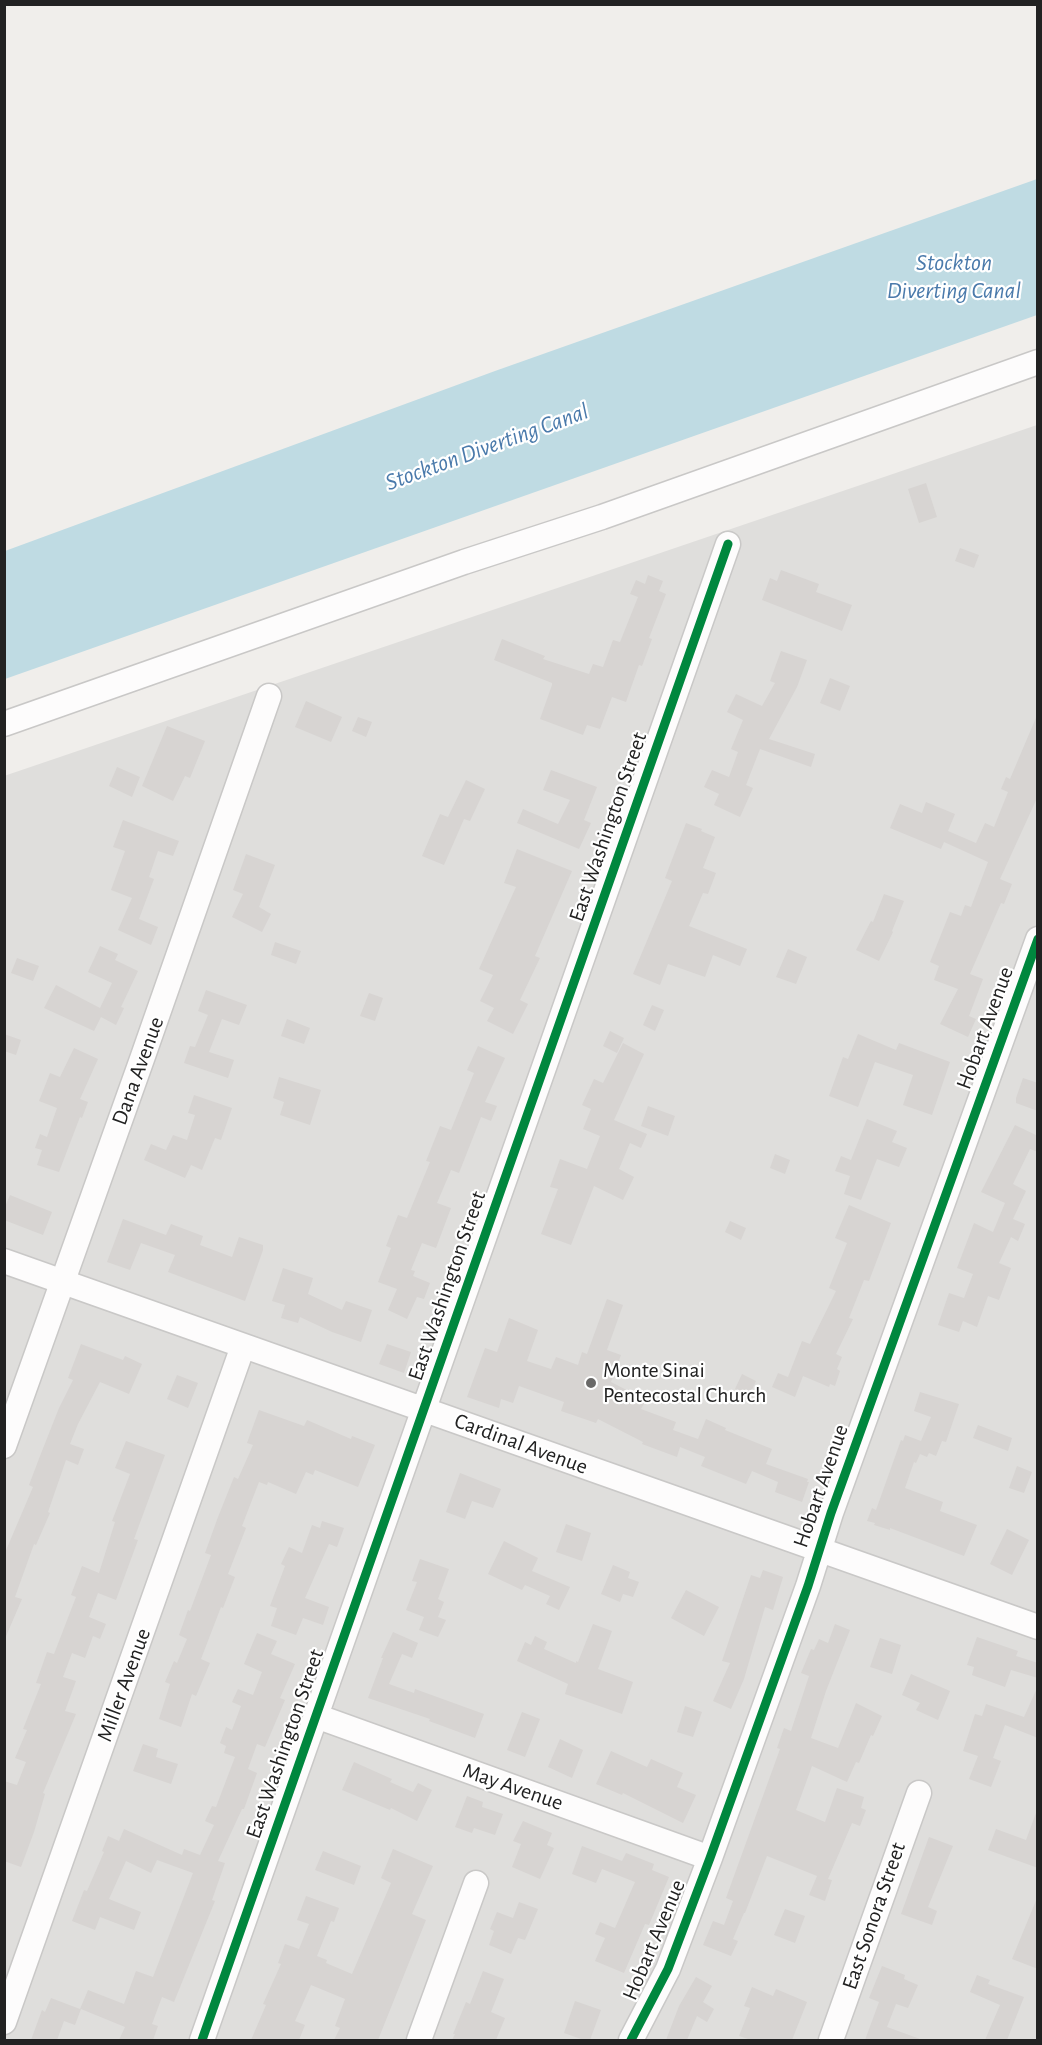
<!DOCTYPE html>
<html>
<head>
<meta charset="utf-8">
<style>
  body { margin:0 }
  #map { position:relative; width:1042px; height:2045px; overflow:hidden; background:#f0eeeb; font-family:"Alegreya Sans",sans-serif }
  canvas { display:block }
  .frame { position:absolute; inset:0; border:6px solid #222; pointer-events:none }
</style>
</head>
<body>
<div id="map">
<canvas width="1042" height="2045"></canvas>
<div class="frame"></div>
</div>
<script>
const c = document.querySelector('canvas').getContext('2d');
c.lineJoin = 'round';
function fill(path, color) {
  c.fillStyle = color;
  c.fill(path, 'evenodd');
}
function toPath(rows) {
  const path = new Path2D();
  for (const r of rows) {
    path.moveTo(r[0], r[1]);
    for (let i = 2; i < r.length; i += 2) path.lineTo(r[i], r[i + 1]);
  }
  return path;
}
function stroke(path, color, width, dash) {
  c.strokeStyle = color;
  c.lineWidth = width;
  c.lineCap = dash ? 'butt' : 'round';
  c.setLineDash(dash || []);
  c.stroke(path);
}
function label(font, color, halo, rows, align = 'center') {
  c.font = font + ' "Alegreya Sans",sans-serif';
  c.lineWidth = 4.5;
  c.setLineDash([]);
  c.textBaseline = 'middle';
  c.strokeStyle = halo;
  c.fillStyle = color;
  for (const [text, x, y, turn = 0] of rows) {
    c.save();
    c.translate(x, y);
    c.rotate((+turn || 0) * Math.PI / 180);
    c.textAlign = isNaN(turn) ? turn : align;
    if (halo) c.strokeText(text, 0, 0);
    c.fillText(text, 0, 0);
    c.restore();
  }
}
fill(toPath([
  [1037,425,1037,2040,5,2040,4,776]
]), '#dfdedc');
fill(toPath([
  [1037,179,1037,315,5,679,5,551,495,371]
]), '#bfdbe3');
fill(toPath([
  [926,483,937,517,919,523,908,489],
  [960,548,979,555,974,568,955,561],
  [781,570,819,584,816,592,852,605,842,631,762,600,770,578,777,581],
  [648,575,663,581,659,591,666,594,649,638,652,639,642,666,639,665,626,702,612,697,600,729,587,725,583,735,540,719,552,685,552,683,494,660,502,639,545,656,543,659,589,674,593,664,603,667,613,640,620,642,638,597,630,594,636,580,645,584],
  [781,651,807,660,797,687,769,739,815,754,811,767,760,749,746,785,753,788,740,817,714,805,719,794,704,787,712,770,729,777,738,752,731,749,743,720,727,712,736,694,762,706,775,683,770,681],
  [830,678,850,686,840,711,820,703],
  [306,701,342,717,331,742,295,727],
  [1038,713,1038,796,1000,879,1012,884,1004,904,1001,903,970,974,983,979,969,1016,976,1019,968,1037,940,1024,958,989,934,980,939,966,930,962,950,912,961,916,965,905,971,907,988,862,944,842,941,849,890,828,900,804,922,813,926,802,955,814,948,831,976,843,985,823,994,827,1008,792,1001,789,1006,777,1010,779],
  [358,717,372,722,366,737,352,731],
  [167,726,205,741,190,778,185,776,173,801,142,786],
  [117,767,140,777,132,797,109,786],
  [551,770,597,787,584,820,591,823,579,849,517,823,523,809,558,824,570,800,543,790],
  [466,780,485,789,470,821,464,819,444,865,422,856,440,814,448,817],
  [123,820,179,841,173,856,158,851,149,877,154,879,139,919,158,927,151,945,118,930,132,898,111,890,125,851,113,847],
  [686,823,702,829,701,831,715,837,703,868,716,873,708,894,703,893,689,926,747,949,740,966,713,955,705,977,668,964,660,985,633,974,672,881,665,878],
  [517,849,572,871,535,956,540,958,520,1000,528,1004,513,1034,487,1021,494,1008,480,1001,493,975,479,969,516,887,504,883],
  [246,854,275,865,259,907,271,914,262,932,232,917,243,894,233,890],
  [884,894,904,901,892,931,893,932,879,961,856,950,871,921,873,922],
  [275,942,301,951,296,964,271,955],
  [100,946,118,954,115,960,138,971,121,1007,124,1008,116,1025,101,1017,94,1031,44,1008,56,985,100,1008,112,983,88,972],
  [788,949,807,957,796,984,776,977],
  [17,958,39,966,33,981,11,973],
  [206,990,247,1005,239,1025,222,1019,209,1052,234,1060,228,1078,184,1063,190,1046,195,1047,208,1015,198,1011],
  [369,993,383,998,375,1021,360,1016],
  [652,1005,664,1010,655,1031,643,1025],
  [287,1019,310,1028,304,1044,281,1036],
  [610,1031,624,1038,617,1053,603,1046],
  [4,1034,21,1040,16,1055,4,1051],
  [858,1034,896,1050,899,1043,950,1062,932,1115,903,1105,913,1075,875,1062,858,1107,829,1096,843,1057,848,1059],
  [623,1043,644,1054,614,1120,647,1134,641,1148,630,1143,619,1169,634,1177,623,1200,594,1186,571,1245,541,1234,558,1189,550,1187,560,1159,587,1169,600,1136,583,1129,591,1109,582,1105,594,1079,603,1083],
  [478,1046,505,1058,485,1102,497,1106,491,1121,481,1117,459,1173,451,1170,437,1203,451,1208,436,1248,422,1243,411,1270,415,1271,413,1276,430,1283,424,1299,417,1297,407,1319,388,1310,397,1289,378,1282,391,1248,386,1246,398,1215,407,1218,430,1162,426,1161,440,1126,451,1130,474,1073,467,1070],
  [74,1048,98,1059,80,1099,88,1102,82,1118,80,1117,59,1172,37,1165,42,1150,35,1148,40,1134,47,1137,57,1108,39,1101,50,1073,60,1077],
  [279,1077,321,1090,310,1125,280,1115,284,1102,273,1098],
  [1023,1078,1038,1083,1038,1111,1016,1103,1016,1098],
  [194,1095,232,1108,221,1140,215,1138,202,1170,191,1165,185,1178,144,1160,151,1144,166,1150,173,1135,187,1140,195,1115,188,1113],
  [648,1106,675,1116,668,1136,641,1126],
  [867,1119,897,1131,892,1142,907,1148,899,1167,877,1159,861,1200,844,1194,850,1176,835,1171,841,1156,851,1160],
  [1015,1125,1038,1136,1038,1152,1030,1149,1013,1184,1026,1191,1013,1219,1025,1224,1018,1241,1011,1237,999,1263,1011,1268,999,1300,988,1296,977,1327,963,1321,959,1332,938,1325,949,1293,964,1298,973,1274,957,1268,974,1223,993,1232,1005,1203,981,1192],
  [775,1154,790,1160,785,1174,770,1168],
  [10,1195,52,1212,43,1235,4,1220,4,1209],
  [849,1205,891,1223,869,1281,864,1280,849,1318,853,1319,836,1354,842,1357,837,1369,840,1371,835,1386,830,1384,829,1387,803,1376,795,1397,772,1387,778,1373,788,1377,802,1341,810,1344,836,1291,829,1288,847,1243,835,1238],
  [123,1219,166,1235,171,1224,203,1236,200,1245,232,1257,239,1237,263,1245,263,1250,245,1301,168,1272,175,1255,141,1243,130,1270,107,1262],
  [730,1221,746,1228,741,1240,725,1232],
  [283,1268,313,1278,308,1294,342,1310,346,1301,372,1310,361,1342,332,1332,300,1317,298,1323,281,1318,285,1305,272,1301],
  [607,1299,623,1305,607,1350,621,1355,611,1382,646,1400,641,1409,676,1422,673,1430,698,1439,706,1419,726,1428,725,1430,772,1449,766,1464,808,1479,807,1482,809,1482,802,1502,775,1492,778,1482,752,1471,746,1484,701,1466,705,1457,680,1447,677,1457,642,1444,643,1442,598,1419,596,1423,561,1411,564,1402,519,1386,513,1403,501,1399,499,1408,467,1397,485,1348,497,1352,509,1318,538,1330,527,1361,551,1369,556,1357,578,1365,582,1352,587,1354],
  [81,1344,123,1360,125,1356,142,1364,129,1394,100,1382,78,1424,70,1444,84,1449,78,1465,66,1460,48,1512,50,1513,36,1545,34,1544,15,1597,22,1599,4,1641,4,1555,33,1487,29,1485,40,1456,59,1408,73,1380,68,1378],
  [387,1344,411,1352,404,1373,379,1364],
  [742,1374,756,1381,749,1396,735,1389],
  [177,1375,198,1383,188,1408,167,1399],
  [920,1392,959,1404,946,1442,942,1441,936,1456,929,1453,927,1457,920,1454,916,1463,914,1462,905,1488,943,1502,940,1511,977,1525,964,1556,890,1528,890,1530,874,1525,875,1523,867,1521,872,1508,876,1510,901,1440,903,1441,905,1435,921,1441,931,1417,914,1411],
  [259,1410,304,1426,307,1420,351,1439,352,1436,375,1445,358,1487,315,1470,313,1475,306,1472,296,1494,268,1482,267,1485,259,1482,242,1526,246,1528,228,1574,235,1577,223,1608,221,1607,201,1659,210,1663,196,1696,192,1694,181,1727,159,1719,170,1684,165,1682,174,1661,177,1663,187,1639,179,1635,188,1610,190,1611,211,1555,205,1553,218,1517,234,1477,238,1479,253,1445,247,1443],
  [978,1425,1012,1438,1008,1451,973,1438],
  [126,1441,165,1455,134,1539,138,1540,116,1600,98,1593,89,1617,106,1624,100,1639,93,1636,85,1658,72,1653,63,1677,76,1681,65,1711,76,1714,43,1793,45,1794,34,1832,21,1867,4,1861,4,1781,17,1785,26,1762,15,1758,27,1730,23,1729,41,1684,36,1683,47,1652,54,1654,76,1597,71,1595,82,1566,99,1573,115,1522,112,1521,130,1474,115,1468],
  [1017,1466,1032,1472,1024,1493,1009,1488],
  [460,1473,501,1489,493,1508,472,1501,465,1519,446,1512],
  [322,1521,344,1528,337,1547,329,1544,305,1598,329,1607,323,1625,303,1618,296,1635,271,1626,277,1608,270,1606,285,1566,281,1564,289,1547,302,1553,312,1525,320,1528],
  [566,1524,591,1533,582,1561,556,1552],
  [1007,1529,1029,1540,1012,1575,990,1564],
  [504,1541,538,1558,532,1571,570,1587,559,1610,546,1604,550,1596,525,1585,522,1590,488,1574],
  [420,1559,449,1569,438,1599,444,1602,438,1617,446,1620,438,1637,419,1630,424,1617,406,1610,417,1582,412,1581],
  [613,1565,630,1572,628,1578,639,1582,633,1597,623,1594,620,1602,601,1594],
  [763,1570,783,1577,773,1610,765,1607,744,1679,731,1709,713,1701,730,1663,722,1661,751,1575,760,1578],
  [686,1590,719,1607,704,1636,671,1618],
  [593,1624,612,1631,598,1669,633,1682,622,1714,565,1694,568,1684,517,1661,525,1642,531,1645,535,1636,547,1642,544,1649,576,1663,576,1661,578,1662],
  [835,1624,850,1630,826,1691,811,1738,838,1748,856,1703,882,1716,873,1736,871,1735,859,1763,856,1762,847,1782,812,1766,796,1810,825,1822,837,1788,864,1797,861,1808,866,1810,860,1826,852,1823,828,1879,832,1880,825,1901,809,1895,817,1876,767,1856,745,1913,744,1913,733,1939,738,1941,731,1956,703,1945,713,1921,724,1925,733,1901,726,1898,780,1749,777,1748,784,1728,791,1731,809,1676,801,1673,811,1649,814,1650,819,1639,828,1643],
  [393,1632,418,1643,412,1658,402,1654,389,1684,414,1693,415,1689,484,1714,475,1738,429,1721,430,1719,368,1698,383,1658,381,1658],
  [257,1633,277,1641,271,1654,295,1664,280,1698,285,1700,265,1747,257,1744,248,1769,257,1773,244,1809,242,1809,218,1861,225,1863,212,1900,215,1901,174,2002,162,1997,152,2024,158,2026,153,2040,119,2040,125,2027,81,2009,75,2025,64,2021,57,2040,31,2040,42,2010,45,2012,51,1998,80,2009,88,1990,124,2004,136,1971,153,1977,193,1873,157,1860,151,1873,126,1861,109,1899,141,1912,134,1930,100,1917,95,1930,72,1921,84,1890,87,1891,104,1852,102,1851,108,1836,119,1841,124,1829,182,1855,184,1849,200,1855,214,1825,205,1821,212,1806,216,1807,235,1757,224,1753,226,1746,220,1743,226,1727,232,1730,241,1706,232,1702,238,1689,253,1695,262,1672,244,1664],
  [977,1637,1018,1651,1016,1656,1038,1663,1038,1678,1011,1670,1005,1687,972,1675,974,1667,967,1665],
  [880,1638,901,1645,892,1674,870,1667],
  [911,1674,950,1691,938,1720,916,1710,920,1703,902,1695],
  [1038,1686,1038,1738,1005,1725,993,1758,1001,1761,991,1787,969,1779,978,1756,963,1751,975,1714,982,1716,986,1704,1024,1717],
  [685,1706,702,1712,693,1737,677,1732],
  [522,1712,540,1719,525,1757,507,1750],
  [560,1739,583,1750,572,1778,548,1767],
  [143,1744,158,1749,156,1757,178,1764,171,1784,133,1771],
  [611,1751,647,1767,651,1759,683,1773,677,1787,696,1795,683,1823,623,1793,622,1795,596,1784],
  [354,1762,392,1779,390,1782,413,1792,418,1783,432,1790,417,1821,391,1808,390,1810,342,1790],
  [467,1796,483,1802,482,1807,503,1814,495,1835,474,1828,472,1833,455,1827],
  [1036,1813,1038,1868,988,1850,996,1829,1026,1840],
  [523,1821,552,1833,547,1845,554,1848,540,1879,512,1867,521,1844,513,1841],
  [929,1837,953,1846,928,1907,937,1911,932,1925,901,1914],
  [582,1846,622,1861,626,1853,654,1864,652,1870,669,1877,649,1925,645,1924,624,1973,595,1961,605,1938,595,1934,600,1922,615,1928,635,1882,602,1869,596,1883,572,1874],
  [393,1849,433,1866,412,1914,426,1920,378,2040,334,2040,340,2028,335,2026,345,1999,311,1985,295,2021,305,2025,299,2040,251,2040,266,2005,263,2004,281,1964,278,1963,285,1944,299,1949,309,1924,297,1920,306,1896,339,1908,334,1922,331,1921,317,1956,327,1960,326,1963,352,1974,391,1883,381,1878],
  [323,1851,361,1866,354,1885,315,1870],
  [1037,1898,1038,1898,1038,1969,1012,1959],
  [519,1902,538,1909,525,1940,518,1938,511,1954,489,1945,494,1931,490,1929,497,1912,513,1918],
  [785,1909,805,1916,795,1943,774,1935],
  [882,1966,905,1975,904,1979,918,1985,908,2008,896,2004,887,2027,920,2039,919,2040,865,2040,879,2002,869,1998],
  [483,1971,504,1979,491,2012,505,2018,496,2040,452,2040,455,2034,453,2034,466,2002,470,2004],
  [977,1975,990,1980,988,1984,1024,1997,1007,2040,985,2040,1000,2005,970,1992],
  [696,1977,712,1986,703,2002,714,2009,707,2022,697,2016,687,2040,666,2040,679,2006],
  [752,1987,773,1996,776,1989,807,2002,792,2040,751,2040,739,2036,750,2008,744,2006],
  [575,2001,601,2010,590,2040,584,2040,564,2033]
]), '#d7d4d2');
const minor = toPath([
  [4,724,464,562,602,517,1038,362],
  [4,1261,1038,1627],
  [4,1446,142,1059,269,696],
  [316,1716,710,1858],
  [4,2022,243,1346],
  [202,2040,728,544],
  [419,2040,476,1883],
  [631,2040,668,1969,710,1858,808,1586,831,1513,1038,939],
  [831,2040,919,1793]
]);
stroke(minor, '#c9c8c7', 27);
stroke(minor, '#fdfcfc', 24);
stroke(toPath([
  [202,2040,728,544],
  [631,2040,668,1969,710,1858,808,1586,831,1513,1038,939]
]), '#00873e', 9);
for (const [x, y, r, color] of [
  [591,1383,6,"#6a6968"]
]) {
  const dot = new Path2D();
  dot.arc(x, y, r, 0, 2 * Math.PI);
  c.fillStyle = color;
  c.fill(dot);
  stroke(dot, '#fff', 2);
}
label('22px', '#222', '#fff', [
  ["East Washington Street",608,827,-71],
  ["Hobart Avenue",985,1028,-70],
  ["Dana Avenue",138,1071,-70],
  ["East Washington Street",447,1286,-71],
  ["Cardinal Avenue",521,1444,20],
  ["Hobart Avenue",821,1486,-71],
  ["Miller Avenue",124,1685,-70],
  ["East Washington Street",285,1744,-71],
  ["May Avenue",513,1787,19],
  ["East Sonora Street",874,1916,-71],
  ["Hobart Avenue",654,1940,-67]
]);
label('22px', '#222', '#fff', [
  ["Monte Sinai",603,1370],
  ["Pentecostal Church",603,1395]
], 'left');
label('italic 24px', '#4a7aab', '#fff', [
  ["Stockton",954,263],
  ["Diverting Canal",954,291],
  ["Stockton Diverting Canal",487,447,-20]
]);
</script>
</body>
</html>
